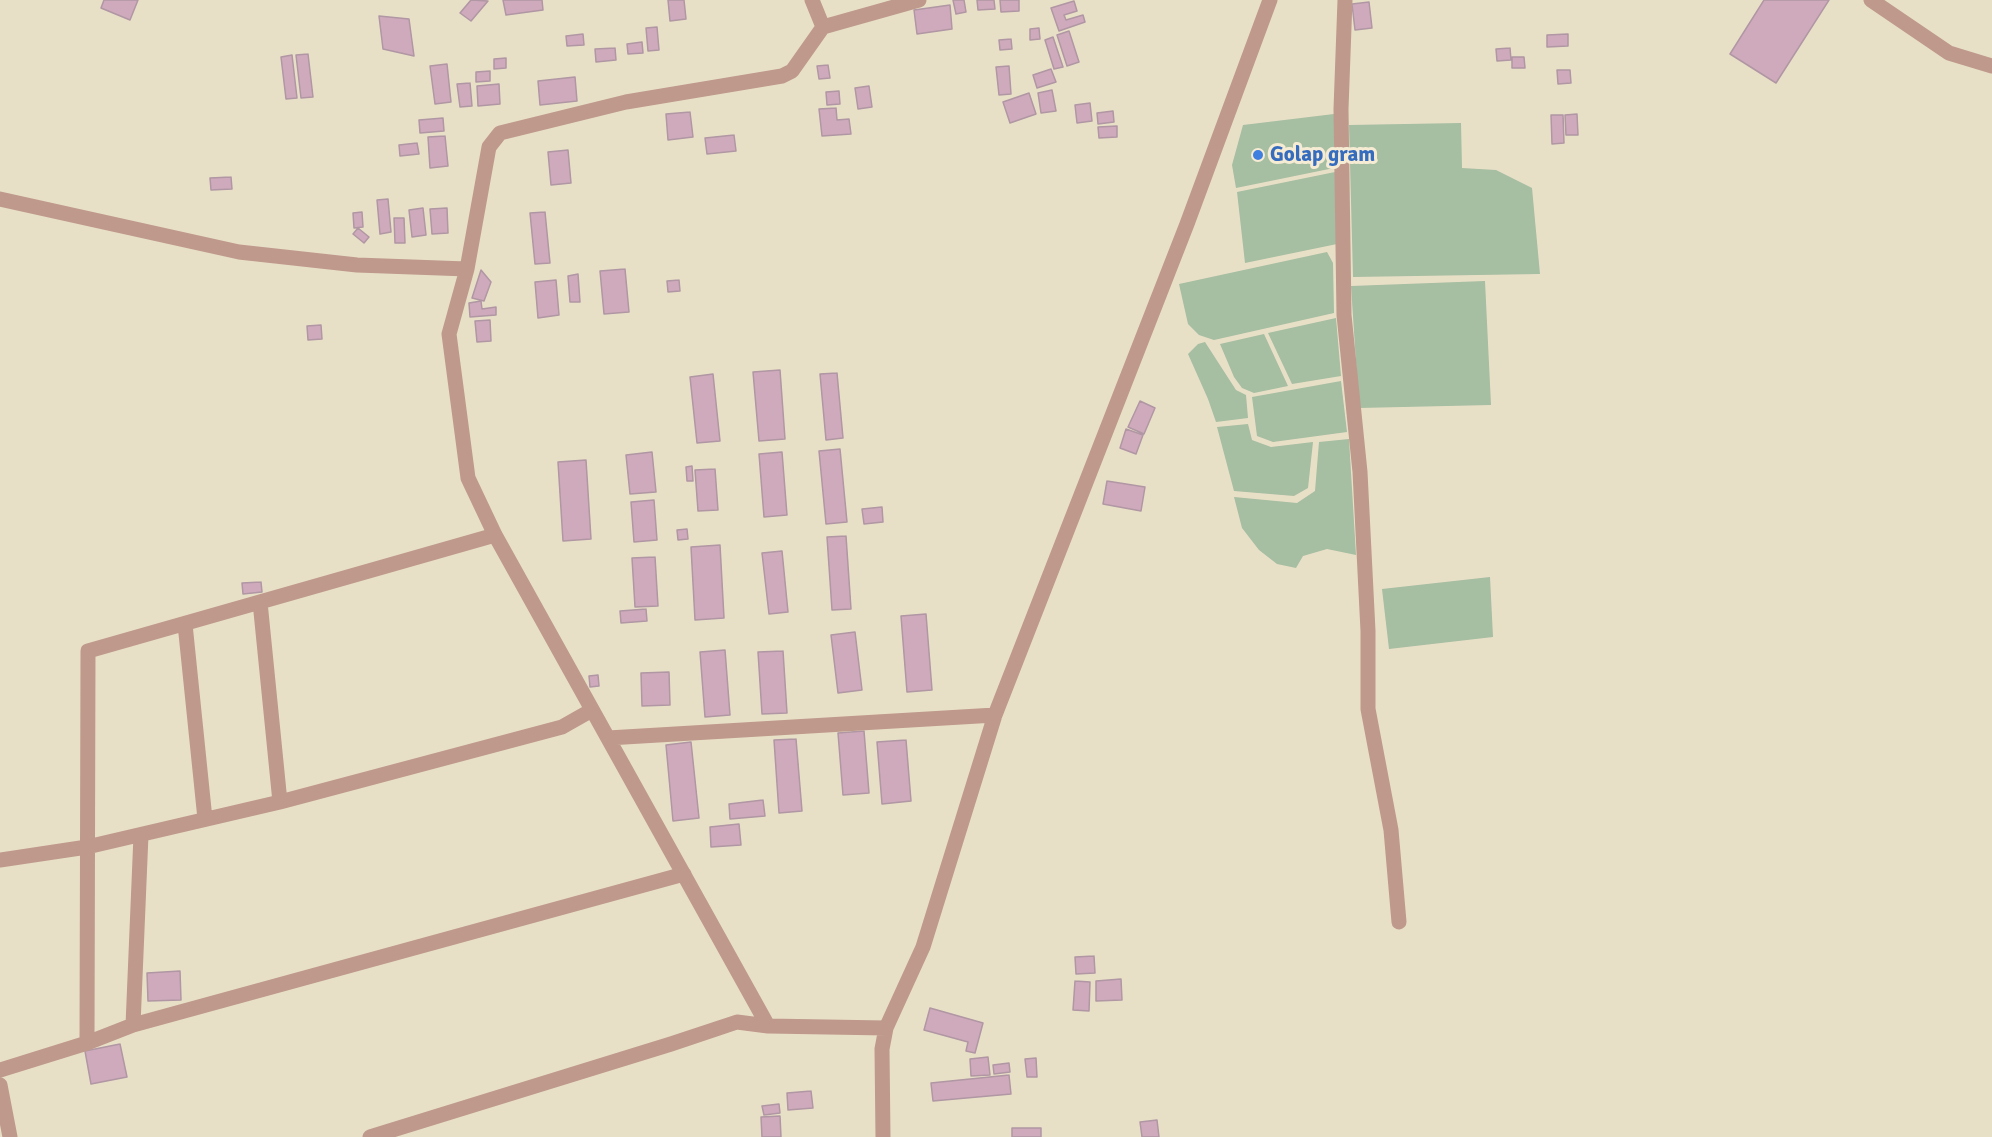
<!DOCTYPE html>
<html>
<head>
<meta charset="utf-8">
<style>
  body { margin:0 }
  canvas { display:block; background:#e8dfc7 }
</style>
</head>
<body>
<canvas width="1992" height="1137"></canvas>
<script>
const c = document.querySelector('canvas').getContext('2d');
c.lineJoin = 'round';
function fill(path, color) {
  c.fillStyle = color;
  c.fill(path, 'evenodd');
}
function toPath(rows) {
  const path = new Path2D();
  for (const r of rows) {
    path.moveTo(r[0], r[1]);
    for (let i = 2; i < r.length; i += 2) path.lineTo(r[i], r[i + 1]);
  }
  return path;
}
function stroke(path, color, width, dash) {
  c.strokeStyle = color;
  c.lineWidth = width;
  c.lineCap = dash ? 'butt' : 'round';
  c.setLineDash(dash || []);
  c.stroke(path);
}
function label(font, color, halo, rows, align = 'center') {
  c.font = font + ' Signika,sans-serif';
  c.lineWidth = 6;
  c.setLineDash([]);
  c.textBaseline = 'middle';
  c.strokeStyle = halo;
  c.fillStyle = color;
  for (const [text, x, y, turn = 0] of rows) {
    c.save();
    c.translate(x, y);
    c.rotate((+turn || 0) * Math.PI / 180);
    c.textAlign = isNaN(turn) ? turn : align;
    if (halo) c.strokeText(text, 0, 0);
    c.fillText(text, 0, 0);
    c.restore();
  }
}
fill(toPath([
  [1334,114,1334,168,1236,188,1232,165,1243,125],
  [1461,123,1462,168,1496,170,1532,188,1540,274,1353,277,1349,125],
  [1335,172,1337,244,1245,263,1237,192],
  [1327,252,1333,263,1334,313,1214,340,1199,335,1188,324,1179,284],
  [1485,281,1491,405,1359,408,1351,286],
  [1336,318,1341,376,1292,384,1268,333],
  [1264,334,1288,386,1254,393,1242,388,1234,377,1220,344],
  [1205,342,1236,390,1246,395,1248,418,1216,422,1208,399,1188,354,1198,344],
  [1341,381,1347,432,1273,442,1257,436,1252,397],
  [1248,424,1252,440,1271,447,1313,442,1308,488,1294,496,1234,491,1217,427],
  [1349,439,1356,555,1327,549,1303,556,1296,568,1277,564,1259,550,1242,528,1234,497,1297,503,1315,491,1319,442],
  [1490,577,1493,637,1389,649,1382,589]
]), '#a6bea1');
const building = toPath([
  [104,0,138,0,130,20,101,8,104,0],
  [471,0,488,1,471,21,460,13,471,0],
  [503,0,542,0,543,10,506,15,503,0],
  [668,0,684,0,686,19,670,21,668,0],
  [953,0,964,0,966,12,956,14,953,0],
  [977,0,994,0,995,9,978,10,977,0],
  [1000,0,1019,0,1019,11,1001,12,1000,0],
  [1764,0,1829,0,1776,83,1730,54,1764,0],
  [1074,1,1077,11,1064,15,1066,20,1083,15,1085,22,1059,31,1051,8,1074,1],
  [1369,2,1372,28,1355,30,1352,4,1369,2],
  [950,5,952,29,917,34,914,10,950,5],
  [379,16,409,19,414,56,383,49,379,16],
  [657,27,659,50,648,51,646,28,657,27],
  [1039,28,1040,39,1030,40,1030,29,1039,28],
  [1069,31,1079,62,1067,66,1057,35,1069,31],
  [583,34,584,45,567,46,566,36,583,34],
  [1568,34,1568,46,1547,47,1547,35,1568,34],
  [1053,37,1063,67,1054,69,1045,40,1053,37],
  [1011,39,1012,49,1000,50,999,40,1011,39],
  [642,42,643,53,628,54,627,44,642,42],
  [615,48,616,60,596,62,595,49,615,48],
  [1510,48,1511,60,1497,61,1496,49,1510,48],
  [308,54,313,97,301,98,296,55,308,54],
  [292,55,297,98,286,99,281,57,292,55],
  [1512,57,1524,57,1525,68,1512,68,1512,57],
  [506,58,506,68,494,69,494,59,506,58],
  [447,64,451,102,435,104,430,66,447,64],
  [828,65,830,78,819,79,817,66,828,65],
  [1009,66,1011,94,999,95,996,67,1009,66],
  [1051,69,1056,82,1037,88,1033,75,1051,69],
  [1557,70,1570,70,1571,83,1558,84,1557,70],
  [490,71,490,81,476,82,476,72,490,71],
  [575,77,577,101,540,105,538,81,575,77],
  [470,83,472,106,460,107,457,84,470,83],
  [499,84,500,104,478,106,477,86,499,84],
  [869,86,872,107,858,109,855,88,869,86],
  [1052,90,1056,111,1041,113,1038,93,1052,90],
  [839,91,840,104,827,105,826,92,839,91],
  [1029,93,1036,114,1010,123,1003,102,1029,93],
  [1090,103,1092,121,1077,123,1075,105,1090,103],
  [836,108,837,120,849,119,851,134,822,136,819,109,836,108],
  [1113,111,1114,122,1098,124,1097,113,1113,111],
  [690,112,693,137,668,140,666,114,690,112],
  [1577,114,1578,135,1566,135,1565,115,1577,114],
  [1551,115,1563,115,1564,143,1552,144,1551,115],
  [443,118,444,131,420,133,419,120,443,118],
  [1117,126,1117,137,1099,138,1098,127,1117,126],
  [734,135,736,151,707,154,705,138,734,135],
  [445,136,448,166,430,168,428,137,445,136],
  [417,143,419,154,400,156,399,145,417,143],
  [568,150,571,183,551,185,548,152,568,150],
  [231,177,232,189,211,190,210,178,231,177],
  [388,199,391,232,380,234,377,200,388,199],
  [423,208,426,235,412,237,409,210,423,208],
  [447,208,448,233,432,234,430,209,447,208],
  [362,212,363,227,354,228,353,213,362,212],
  [545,212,550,263,535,264,530,213,545,212],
  [394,218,404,218,405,243,395,243,394,218],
  [358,228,369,237,364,243,353,234,358,228],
  [625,269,629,312,604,314,600,271,625,269],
  [481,270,491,282,484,301,472,298,481,270],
  [578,274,580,302,570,302,568,276,578,274],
  [556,280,559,315,538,318,535,282,556,280],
  [679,280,680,291,668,292,667,281,679,280],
  [481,301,482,309,496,307,496,315,470,317,469,303,481,301],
  [490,320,491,341,477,342,475,321,490,320],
  [321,325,322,339,308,340,307,326,321,325],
  [780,370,785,439,759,441,753,372,780,370],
  [837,373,843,438,826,440,820,374,837,373],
  [713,374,720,441,697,443,690,377,713,374],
  [1140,401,1155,408,1144,434,1128,427,1140,401],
  [1126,429,1143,435,1136,454,1120,448,1126,429],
  [840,449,847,522,826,524,819,451,840,449],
  [652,452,656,492,630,494,626,455,652,452],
  [782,452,787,515,764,517,759,454,782,452],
  [586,460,591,539,563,541,558,462,586,460],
  [692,466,693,481,687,481,686,467,692,466],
  [715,469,718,510,698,511,695,470,715,469],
  [1107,481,1145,487,1141,511,1103,504,1107,481],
  [654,500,657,540,634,542,631,502,654,500],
  [882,507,883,522,864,524,862,509,882,507],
  [687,529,688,539,678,540,677,530,687,529],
  [846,536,851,609,832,610,827,537,846,536],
  [720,545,724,618,695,620,691,547,720,545],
  [782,551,788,612,769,614,762,553,782,551],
  [655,557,658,606,635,607,632,558,655,557],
  [261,582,262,592,243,594,242,583,261,582],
  [646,609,647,621,621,623,620,611,646,609],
  [926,614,932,690,907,692,901,616,926,614],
  [855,632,862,690,838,693,831,635,855,632],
  [725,650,730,715,705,717,700,652,725,650],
  [783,651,787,713,762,714,758,652,783,651],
  [669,672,670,705,642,706,641,673,669,672],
  [598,675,599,686,590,687,589,676,598,675],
  [864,731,869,793,843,795,838,733,864,731],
  [796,739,802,811,779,813,774,740,796,739],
  [906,740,911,801,882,804,877,742,906,740],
  [691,742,699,818,673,821,666,745,691,742],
  [763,800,765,816,730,819,729,804,763,800],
  [739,824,741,845,711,847,710,827,739,824],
  [1094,956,1095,973,1076,974,1075,957,1094,956],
  [180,971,181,1000,148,1001,147,973,180,971],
  [1121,979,1122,1000,1096,1001,1096,981,1121,979],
  [1075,981,1090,982,1089,1011,1073,1010,1075,981],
  [930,1008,983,1023,975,1053,966,1051,968,1042,924,1030,930,1008],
  [120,1044,127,1077,91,1084,85,1051,120,1044],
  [988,1057,990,1075,971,1076,970,1059,988,1057],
  [1036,1058,1037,1077,1027,1077,1025,1059,1036,1058],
  [1009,1063,1010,1072,994,1074,993,1065,1009,1063],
  [1009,1075,1011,1094,933,1101,931,1083,1009,1075],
  [811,1091,813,1108,788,1110,787,1093,811,1091],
  [779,1104,780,1113,764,1115,762,1106,779,1104],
  [780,1116,781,1137,762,1137,761,1117,780,1116],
  [1157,1120,1159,1137,1142,1137,1140,1122,1157,1120],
  [1012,1128,1041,1128,1041,1137,1012,1137,1012,1128]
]);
fill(building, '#cfaabc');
stroke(building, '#b097a3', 1.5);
stroke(toPath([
  [812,0,823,27,919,0],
  [1345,0,1341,109,1344,315,1360,472,1368,631,1368,709,1391,830,1399,922],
  [1871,0,1949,53,1992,66],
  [823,27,792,71,782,76,626,102,500,133,489,147,467,269,449,334,468,478,495,535,768,1026,886,1028],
  [0,199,239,252,357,265,467,269],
  [260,602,280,802],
  [185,624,205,819],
  [608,738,995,715],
  [0,860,87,847,280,802,562,727,592,710],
  [133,1025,141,835],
  [87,1043,88,651,495,535],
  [0,1070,87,1043,133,1025,684,874],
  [0,1085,10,1137],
  [370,1137,671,1044,737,1022,768,1026],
  [883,1137,882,1049,886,1028,923,947,995,715,1187,224,1270,0]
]), '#bf9a8c', 15);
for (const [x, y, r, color] of [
  [1258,155,6,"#3f7fe0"]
]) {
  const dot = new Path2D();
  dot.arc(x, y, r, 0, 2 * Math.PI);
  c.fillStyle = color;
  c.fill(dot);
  stroke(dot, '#f6ecd4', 2);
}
label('bold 21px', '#366cbe', '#f6ecd4', [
  ["Golap gram",1270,155]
], 'left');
</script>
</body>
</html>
